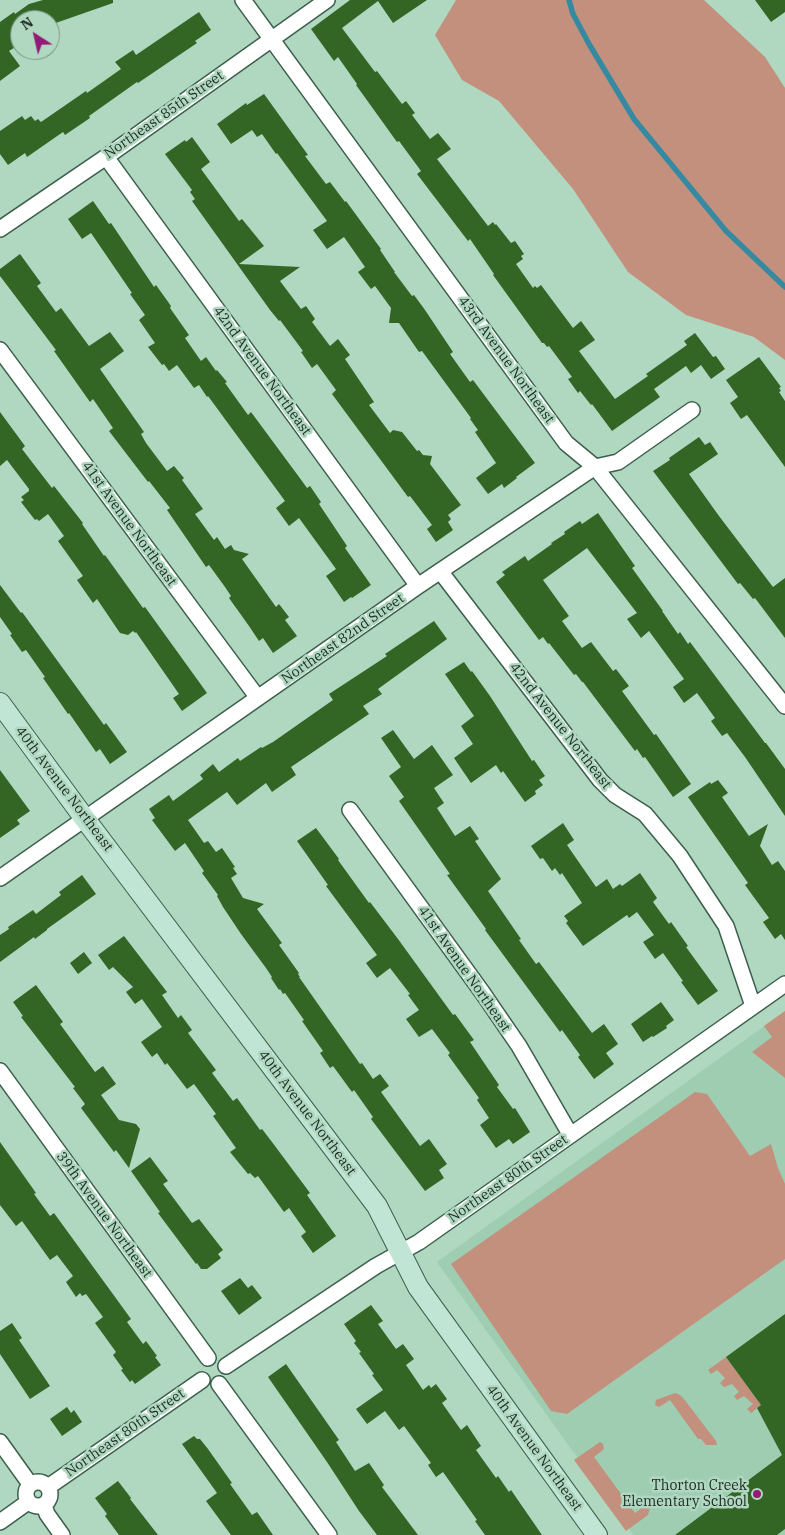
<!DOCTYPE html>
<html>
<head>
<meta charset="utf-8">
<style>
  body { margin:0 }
  #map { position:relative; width:785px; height:1535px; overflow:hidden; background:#b0d7c0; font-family:"IBM Plex Serif",serif }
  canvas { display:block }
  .north { position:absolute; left:10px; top:10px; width:50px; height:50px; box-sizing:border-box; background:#b0d7c0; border:1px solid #769482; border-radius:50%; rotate:325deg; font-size:14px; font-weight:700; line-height:20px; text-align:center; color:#202f26 }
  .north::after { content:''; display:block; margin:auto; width:18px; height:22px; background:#931b77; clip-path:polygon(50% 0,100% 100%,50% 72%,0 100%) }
</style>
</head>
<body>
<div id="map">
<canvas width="785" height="1535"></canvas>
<div class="north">N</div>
</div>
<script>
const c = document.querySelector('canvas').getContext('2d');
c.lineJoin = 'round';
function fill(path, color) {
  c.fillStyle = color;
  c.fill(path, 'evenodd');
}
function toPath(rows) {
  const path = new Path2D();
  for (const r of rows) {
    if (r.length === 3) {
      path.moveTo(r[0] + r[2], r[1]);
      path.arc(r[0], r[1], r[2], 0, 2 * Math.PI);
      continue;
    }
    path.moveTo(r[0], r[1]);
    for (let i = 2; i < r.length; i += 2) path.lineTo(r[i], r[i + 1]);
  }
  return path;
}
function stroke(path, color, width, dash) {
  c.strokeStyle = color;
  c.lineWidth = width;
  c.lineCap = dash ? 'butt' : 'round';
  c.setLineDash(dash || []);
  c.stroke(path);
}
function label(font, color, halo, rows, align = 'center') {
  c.font = font + ' "IBM Plex Serif",serif';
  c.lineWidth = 5;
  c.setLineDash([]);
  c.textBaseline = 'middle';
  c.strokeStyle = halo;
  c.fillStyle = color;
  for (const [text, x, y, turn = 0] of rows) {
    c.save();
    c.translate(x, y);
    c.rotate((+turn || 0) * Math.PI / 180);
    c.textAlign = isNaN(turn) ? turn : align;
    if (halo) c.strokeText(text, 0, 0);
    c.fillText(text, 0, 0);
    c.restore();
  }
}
fill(toPath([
  [785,1011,785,1535,633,1535,437,1262]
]), '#9ecdb2');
fill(toPath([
  [456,0,704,0,765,57,785,88,785,360,754,337,686,315,628,272,573,189,499,101,462,80,435,35],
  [785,1011,785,1078,752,1052,772,1037,764,1026],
  [695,1092,707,1094,750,1156,771,1144,778,1168,785,1184,785,1259,567,1414,551,1411,451,1264],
  [726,1357,761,1405,751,1413,747,1409,753,1404,744,1396,737,1400,734,1396,739,1392,732,1384,724,1387,720,1383,726,1377,725,1378,717,1370,711,1374,708,1370],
  [675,1393,680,1395,684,1399,716,1441,717,1445,706,1445,701,1439,698,1439,670,1400,659,1407,655,1405,656,1400],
  [600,1442,603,1444,604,1449,594,1457,635,1513,645,1506,647,1506,650,1508,648,1515,626,1531,574,1460]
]), '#c3907e');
stroke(toPath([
  [569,0,573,14,589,44,634,119,726,231,785,287]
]), '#358aa1', 5.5);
fill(toPath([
  [43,0,113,0,113,3,50,25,50,20,19,20,20,44,9,51,20,66,0,81,0,22,14,12,15,14,29,4],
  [350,0,427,0,393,23,378,1,342,28,375,72,377,71,402,104,406,101,415,113,412,115,430,139,438,133,451,149,437,159,488,226,493,222,495,225,496,224,511,243,515,241,524,254,521,256,523,259,516,264,533,288,535,286,537,288,541,285,573,328,581,321,595,340,579,351,615,399,648,376,646,374,687,345,684,341,695,333,713,357,716,356,725,369,711,379,701,365,691,373,686,366,654,389,660,397,612,431,592,404,591,405,580,391,578,393,568,379,572,377,549,346,547,347,544,343,542,343,493,275,494,274,470,239,468,241,417,174,421,171,399,141,397,142,356,85,357,84,338,57,334,61,311,29],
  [755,0,785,0,785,12,771,22],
  [199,12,211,30,195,41,197,43,138,83,137,82,89,116,90,118,65,135,63,132,27,157,25,153,8,165,0,154,0,131,22,116,25,120,31,116,35,121,38,119,41,122,86,91,87,93,121,69,115,62,133,50,136,55],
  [264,94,308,155,305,156,326,184,330,182,345,202,346,201,381,249,380,250,395,272,394,272,412,296,414,295,425,310,453,352,450,354,470,382,473,380,535,463,516,477,517,478,504,488,502,484,488,494,476,478,496,463,475,432,478,430,470,419,471,418,422,351,419,352,399,323,389,323,391,308,375,286,371,289,358,272,365,267,344,237,327,249,313,230,327,221,277,153,276,154,262,134,257,137,252,130,231,144,217,124,246,103,247,105],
  [192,137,210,162,201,169,239,221,242,219,264,246,239,264,300,267,280,281,301,309,306,306,315,319,312,322,330,346,338,339,350,355,345,359,374,402,369,405,390,433,393,430,402,432,417,451,419,450,423,455,432,456,430,464,461,505,448,515,451,519,448,522,453,530,436,542,427,529,432,525,410,496,408,497,332,394,336,390,317,364,312,368,301,352,303,351,280,320,279,321,270,310,192,201,195,199,190,192,192,190,165,154,185,140,186,142],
  [93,201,109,224,111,223,154,287,156,285,171,306,170,308,189,335,185,338,201,361,206,357,216,371,217,370,227,382,225,383,248,415,251,412,302,481,307,488,310,486,321,502,319,504,347,546,345,548,371,585,352,598,351,597,344,602,326,576,336,569,299,518,289,526,276,508,285,501,208,396,207,397,199,385,194,388,177,365,169,371,164,364,162,365,148,347,155,343,139,320,145,315,130,294,132,293,91,233,82,239,68,219],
  [20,254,41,283,37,286,56,312,61,308,89,346,110,332,124,351,100,369,144,432,141,434,146,443,167,471,174,466,184,478,182,480,203,509,195,514,214,540,217,537,225,549,231,545,234,550,249,554,242,559,276,607,279,604,289,617,285,620,297,636,273,653,263,638,259,641,249,626,229,598,231,596,225,587,209,565,206,567,167,510,170,508,149,481,148,482,109,431,113,428,93,399,90,402,54,351,56,350,0,276,0,269],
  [759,357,781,387,779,388,781,391,779,392,785,401,785,467,747,415,741,419,730,403,738,397,726,380],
  [0,412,25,446,22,449,52,488,54,486,83,523,82,524,104,556,105,555,143,608,145,607,207,693,182,711,173,698,179,694,136,632,135,633,133,631,128,635,120,633,97,599,93,603,77,580,83,576,58,541,64,536,48,514,39,521,37,519,35,520,21,502,24,500,21,497,29,491,29,489,7,460,0,466],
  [699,437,705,445,710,442,718,454,689,474,719,516,773,587,785,578,785,638,755,598,753,599,740,583,738,584,653,471,670,460,669,458],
  [598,513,635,566,632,568,663,611,662,611,678,634,680,632,688,644,690,642,765,743,766,743,785,769,785,816,745,757,727,733,722,736,711,721,715,718,697,693,684,703,673,687,684,679,649,631,641,638,627,619,637,613,587,548,543,580,569,616,562,621,582,648,591,642,613,671,616,669,629,686,622,691,654,735,656,734,691,784,673,797,645,757,643,758,637,749,635,751,583,682,582,682,576,674,574,675,549,643,548,644,543,637,539,640,496,582,505,575,502,572,525,556,528,561,552,544,551,543,565,534,564,532,580,521,582,524],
  [0,585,21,613,22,612,104,725,106,723,127,752,110,764,100,749,96,752,69,713,68,714,43,678,45,677,26,650,22,652,10,635,12,634,0,617],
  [434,621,447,639,378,689,382,694,363,706,369,714,291,767,296,775,272,792,266,783,237,805,227,792,188,820,204,843,208,841,216,852,222,848,235,867,233,868,237,874,231,878,243,898,264,904,257,909,282,943,279,945,299,973,298,974,300,977,299,977,360,1064,362,1063,373,1079,380,1074,389,1086,381,1092,420,1146,429,1139,447,1164,439,1170,444,1178,425,1191,371,1119,373,1117,354,1090,352,1092,333,1066,330,1068,320,1053,323,1051,302,1021,304,1020,285,993,283,994,280,989,279,990,271,978,272,977,266,968,241,934,223,907,217,896,218,895,202,873,204,871,185,843,175,851,152,820,155,818,149,809,169,795,173,801,203,779,200,775,213,764,219,772,238,758,240,761,261,747,262,748,273,742,333,700,329,694,387,656,385,654],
  [464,662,471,672,472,671,490,696,532,761,534,760,545,776,539,780,543,785,535,791,536,794,525,802,503,771,501,773,496,765,471,783,454,758,473,744,461,726,474,716,445,674],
  [393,730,414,759,432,745,453,775,434,788,444,803,437,808,455,836,470,826,479,839,475,841,501,879,488,891,521,939,519,940,536,964,539,962,592,1033,604,1024,618,1044,606,1053,614,1064,594,1079,578,1057,580,1055,562,1030,560,1032,485,930,486,929,447,875,450,874,399,801,404,797,389,776,401,767,381,738],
  [0,770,30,811,17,820,20,824,0,838],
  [718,780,728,793,722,797,749,836,768,824,760,846,772,865,778,861,785,871,785,940,781,934,775,939,763,922,769,918,745,885,748,883,688,797,710,782,711,784],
  [563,823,574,840,567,845,596,887,607,879,613,889,620,884,622,886,640,873,657,898,653,902,669,924,671,922,688,946,686,947,718,991,698,1005,681,982,683,981,663,953,655,959,643,942,654,935,637,912,629,918,627,915,583,946,566,923,568,921,564,916,582,903,562,873,560,875,555,868,552,871,543,858,540,859,531,846],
  [316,828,339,859,338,860,369,903,370,902,398,939,453,1015,455,1014,474,1040,470,1042,499,1085,497,1087,513,1109,515,1108,530,1132,513,1144,509,1139,496,1148,480,1125,489,1118,477,1100,479,1098,448,1055,450,1053,432,1029,419,1037,406,1019,419,1010,408,995,410,994,390,968,377,978,366,963,377,955,326,886,328,885,297,841],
  [82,875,96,894,47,929,47,930,35,939,34,937,0,962,0,935,9,929,8,927,33,910,36,914,61,895,59,892],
  [124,936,167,992,162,995,178,1018,181,1015,192,1030,188,1033,216,1070,212,1073,233,1101,237,1098,260,1130,262,1129,272,1142,310,1193,307,1195,336,1236,313,1253,301,1236,306,1232,289,1208,284,1212,258,1176,255,1178,250,1173,248,1174,230,1152,236,1148,213,1116,216,1114,194,1084,187,1089,167,1063,165,1065,157,1053,152,1057,141,1042,162,1027,142,999,135,1004,126,992,133,987,113,967,109,970,98,955],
  [84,952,92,963,78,974,70,963],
  [36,985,63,1022,60,1024,95,1072,103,1066,116,1084,101,1095,119,1120,136,1124,140,1129,129,1168,116,1150,114,1152,81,1108,85,1104,73,1088,75,1087,21,1017,23,1016,13,1002],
  [661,1002,674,1020,666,1026,667,1028,653,1037,652,1036,643,1042,631,1024],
  [0,1142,36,1193,34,1194,50,1216,54,1213,131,1319,127,1322,143,1344,146,1341,157,1356,155,1357,161,1365,135,1384,132,1380,130,1382,121,1370,123,1369,113,1355,116,1352,95,1323,103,1317,86,1294,82,1296,80,1293,76,1297,66,1282,73,1276,57,1255,50,1260,22,1221,16,1226,0,1205],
  [150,1157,168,1181,163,1184,192,1223,199,1219,223,1250,218,1254,221,1258,207,1269,201,1269,197,1263,196,1264,158,1213,160,1212,131,1171],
  [240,1278,248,1288,252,1285,262,1298,239,1315,221,1291],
  [371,1305,383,1321,378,1324,396,1349,403,1344,414,1359,406,1365,423,1390,429,1385,431,1388,436,1384,447,1399,442,1403,461,1430,467,1425,481,1446,476,1450,496,1478,498,1476,509,1492,511,1490,542,1535,485,1535,475,1521,477,1520,443,1472,436,1477,428,1465,431,1463,404,1426,399,1430,385,1411,367,1424,356,1409,383,1390,372,1375,374,1374,359,1353,361,1352,354,1343,356,1341,344,1324],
  [785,1314,785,1529,777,1535,675,1535,782,1455,757,1408,761,1405,726,1357],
  [12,1323,22,1338,19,1340,50,1386,30,1399,0,1354,0,1331],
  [286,1364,339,1440,336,1442,355,1471,369,1463,384,1485,382,1487,418,1535,377,1535,359,1511,327,1462,268,1377],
  [67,1407,71,1413,74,1410,82,1422,62,1436,50,1419],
  [194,1436,197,1439,200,1439,208,1449,232,1483,230,1484,252,1515,257,1512,273,1535,231,1535,206,1501,217,1493,182,1444],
  [118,1481,131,1498,130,1499,158,1535,119,1535,105,1516,107,1514,95,1498]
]), '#336525');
const street = toPath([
  [243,0,566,443,595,467,785,706],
  [106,157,418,586],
  [0,229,106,157,327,0],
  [0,350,258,698],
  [440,571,600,780,615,795,645,814,680,856,726,926,753,1006],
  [350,810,482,992,519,1046,570,1134],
  [0,878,418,586,595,467,618,462,692,410],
  [0,1071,208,1358],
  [226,1366,376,1266,419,1242,785,984],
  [219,1384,329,1535],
  [0,1442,30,1484],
  [38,1494,12],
  [48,1487,202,1380],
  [44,1505,47,1514,62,1535],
  [0,1522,28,1502]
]);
const secondary = toPath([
  [0,703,85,819,377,1206,418,1287,597,1535]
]);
stroke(street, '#3c5f4c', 18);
stroke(secondary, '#3c5f4c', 22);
stroke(street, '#fff', 15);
stroke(secondary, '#c1e5d5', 20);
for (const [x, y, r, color] of [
  [757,1494,5,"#931b77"]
]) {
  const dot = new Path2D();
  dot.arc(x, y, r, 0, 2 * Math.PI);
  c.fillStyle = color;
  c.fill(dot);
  stroke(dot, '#b0d7c0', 2);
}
label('14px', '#202f26', '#b0d7c0', [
  ["Northeast 85th Street",164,115,-35],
  ["43rd Avenue Northeast",506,360,54],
  ["42nd Avenue Northeast",262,371,54],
  ["41st Avenue Northeast",129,524,54],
  ["Northeast 82nd Street",343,639,-35],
  ["42nd Avenue Northeast",560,726,52],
  ["40th Avenue Northeast",64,789,53],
  ["41st Avenue Northeast",464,969,55],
  ["40th Avenue Northeast",307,1113,53],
  ["Northeast 80th Street",508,1179,-35],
  ["39th Avenue Northeast",104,1215,54],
  ["Northeast 80th Street",125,1433,-35],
  ["40th Avenue Northeast",534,1448,54]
]);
label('14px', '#202f26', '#b0d7c0', [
  ["Thorton Creek",747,1486],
  ["Elementary School",747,1502]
], 'right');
</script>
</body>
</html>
